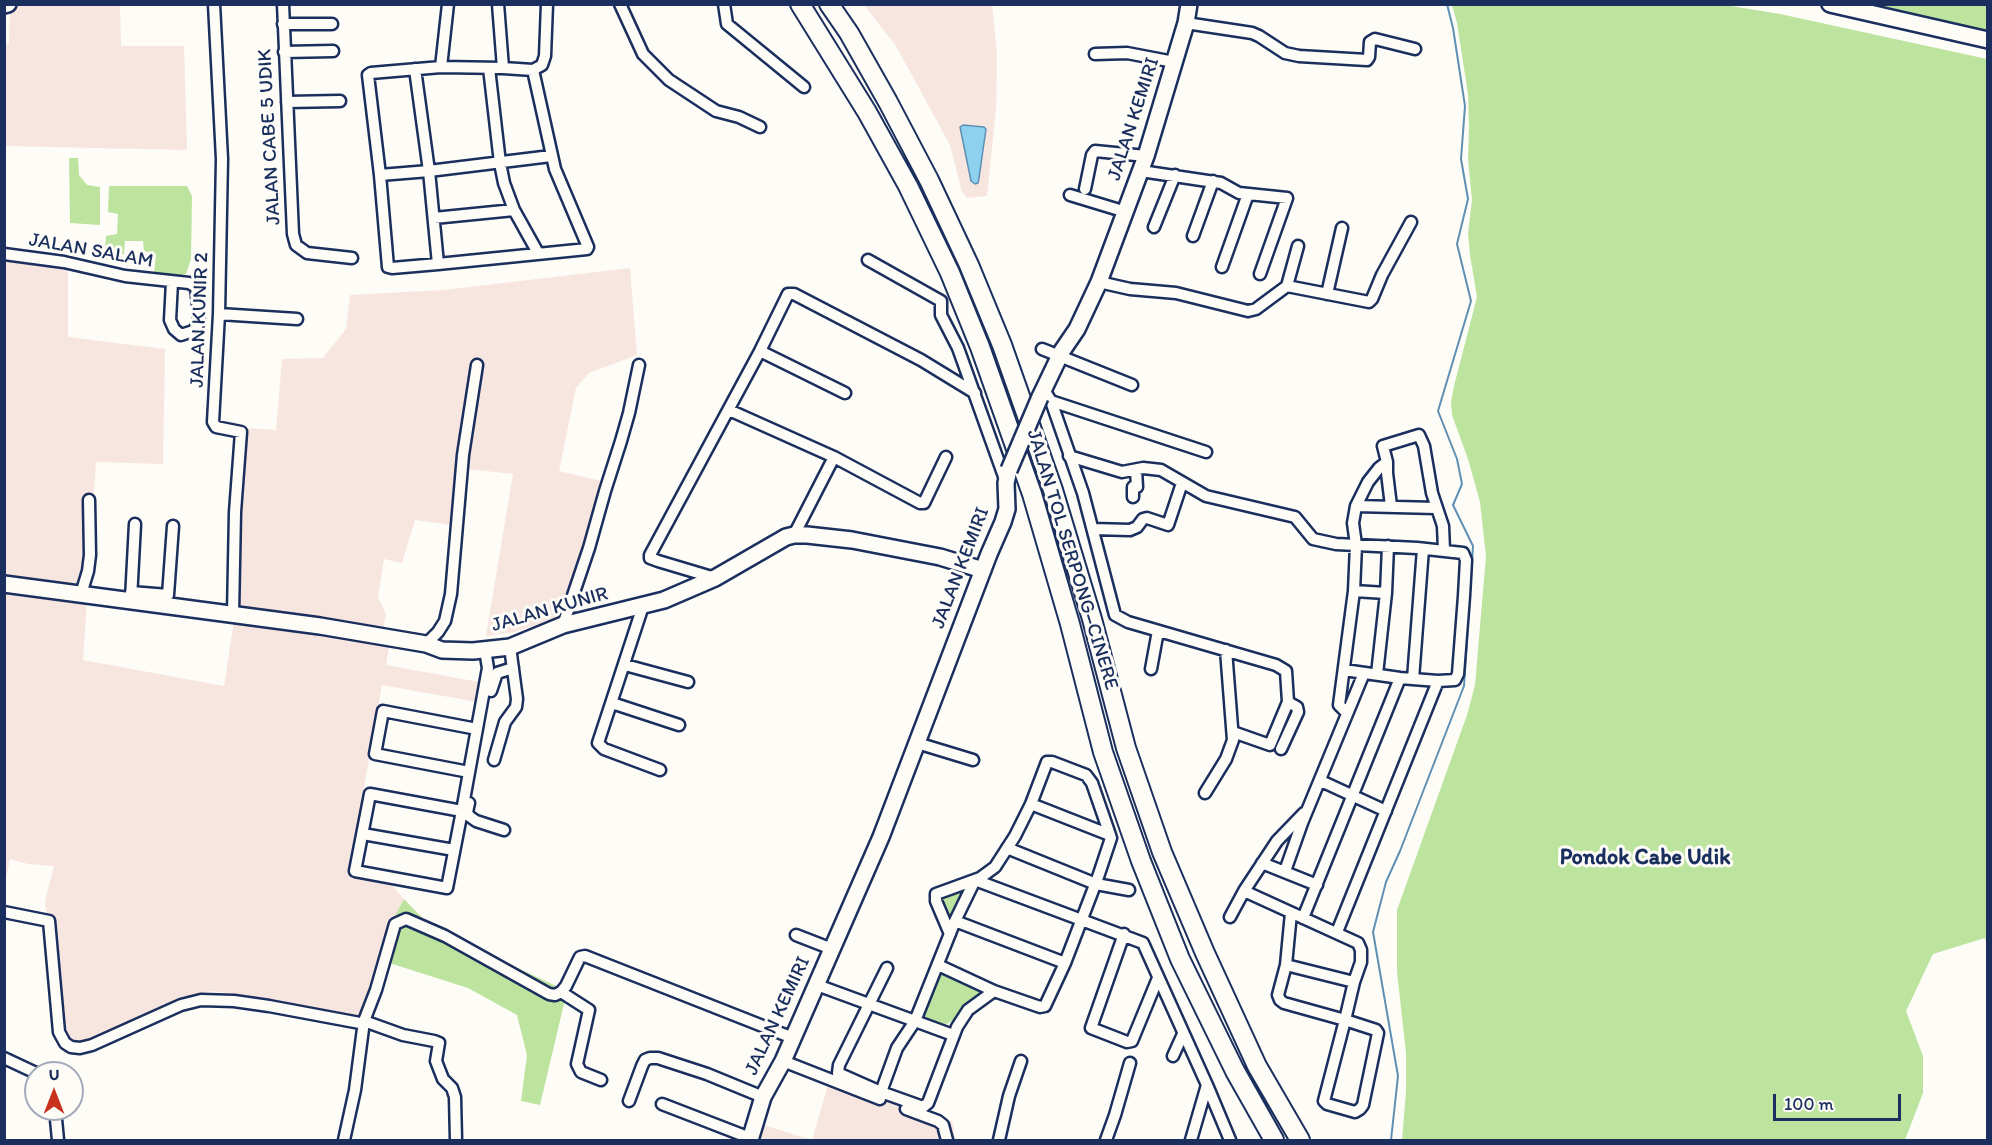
<!DOCTYPE html>
<html>
<head>
<meta charset="utf-8">
<style>
  body { margin:0 }
  #map { position:relative; width:1992px; height:1145px; overflow:hidden; background:#fdfcf7; font-family:Itim,sans-serif }
  canvas { display:block }
  .frame { position:absolute; inset:0; border:6px solid #1b2f5e; pointer-events:none }
  .north { position:absolute; left:24px; top:1061px; width:60px; height:60px; box-sizing:border-box; background:#fdfcf7; border:2px solid #a3aaba; border-radius:50%; rotate:0deg; font-size:16px; font-weight:700; line-height:24px; text-align:center; color:#1b2f5e }
  .north::after { content:''; display:block; margin:auto; width:21px; height:27px; background:#c8321e; clip-path:polygon(50% 0,100% 100%,50% 72%,0 100%) }
  .scale { position:absolute; left:1773px; top:1094px; width:128px; height:27px; box-sizing:border-box; border:3px solid #1b2f5e; border-top:0; padding-left:8px; font-size:18px; line-height:21px; white-space:nowrap; color:#1b2f5e; -webkit-text-stroke:4px #fdfcf7; paint-order:stroke }
</style>
</head>
<body>
<div id="map">
<canvas width="1992" height="1145"></canvas>
<div class="frame"></div>
<div class="north">U</div>
<div class="scale">100 m</div>
</div>
<script>
const c = document.querySelector('canvas').getContext('2d');
c.lineJoin = 'round';
function fill(path, color) {
  c.fillStyle = color;
  c.fill(path, 'evenodd');
}
function toPath(rows) {
  const path = new Path2D();
  for (const r of rows) {
    path.moveTo(r[0], r[1]);
    for (let i = 2; i < r.length; i += 2) path.lineTo(r[i], r[i + 1]);
  }
  return path;
}
function stroke(path, color, width, dash) {
  c.strokeStyle = color;
  c.lineWidth = width;
  c.lineCap = dash ? 'butt' : 'round';
  c.setLineDash(dash || []);
  c.stroke(path);
}
function label(font, color, halo, rows, align = 'center') {
  c.font = font + ' Itim,sans-serif';
  c.lineWidth = 6;
  c.setLineDash([]);
  c.textBaseline = 'middle';
  c.strokeStyle = halo;
  c.fillStyle = color;
  for (const [text, x, y, turn = 0] of rows) {
    c.save();
    c.translate(x, y);
    c.rotate((+turn || 0) * Math.PI / 180);
    c.textAlign = isNaN(turn) ? turn : align;
    if (halo) c.strokeText(text, 0, 0);
    c.fillText(text, 0, 0);
    c.restore();
  }
}
fill(toPath([
  [10,5,120,5,121,46,184,46,187,150,5,146,4,44,9,44],
  [864,5,992,5,997,53,996,110,987,196,968,198,962,192,950,145,896,46],
  [5,251,68,259,68,337,165,349,163,464,96,462,83,660,224,686,236,608,244,428,276,430,282,359,323,358,346,329,350,295,444,290,630,268,637,355,589,373,576,388,559,471,609,483,577,612,514,632,486,636,513,474,458,468,453,525,415,520,402,563,384,559,378,597,386,614,382,635,391,637,386,665,479,682,477,702,382,685,349,872,390,883,404,899,391,923,361,1020,258,997,212,991,177,998,100,1044,66,1049,45,901,54,866,28,864,10,859,5,883],
  [830,1078,953,1122,955,1140,744,1140,751,1121,812,1140]
]), '#f7e5e0');
fill(toPath([
  [1452,5,1725,5,1780,14,1987,59,1987,945,1985,938,1933,954,1906,1011,1923,1056,1923,1093,1905,1140,1402,1140,1406,1091,1406,1053,1397,972,1397,910,1467,715,1475,685,1486,556,1480,502,1468,459,1452,415,1451,402,1454,386,1477,297,1470,255,1468,233,1472,200,1468,159,1469,128,1468,94,1457,23],
  [1868,5,1987,5,1987,33],
  [69,158,78,158,79,175,87,185,100,187,100,225,70,223],
  [109,186,187,186,192,196,191,259,186,274,173,277,154,274,156,254,144,251,143,241,125,241,124,254,117,255,117,260,104,259,106,236,117,234,118,214,108,212],
  [967,885,949,925,940,893],
  [404,899,432,928,567,991,540,1105,521,1101,527,1055,517,1015,468,988,383,961,391,923],
  [937,969,983,991,964,1008,953,1020,947,1024,938,1023,921,1015]
]), '#bde49f');
const water = toPath([
  [963,125,984,127,986,129,979,178,978,183,975,184,971,181,960,127,963,125]
]);
fill(water, '#8dd1ee');
stroke(water, '#5f90b4', 1.5);
stroke(toPath([
  [1391,1140,1398,1076,1373,932,1386,882,1400,851,1464,686,1473,546,1453,505,1462,484,1457,459,1438,411,1471,301,1457,244,1468,199,1461,159,1465,106,1453,28,1447,4]
]), '#5f90b4', 2);
const street = toPath([
  [214,4,222,159,219,314,213,422,216,427,241,432,235,512,233,614],
  [283,4,293,234,296,245,307,253,352,258],
  [498,4,503,68],
  [620,4,643,54,669,80,716,111,739,117,760,127],
  [724,4,727,24,804,87],
  [1186,23,1252,33,1259,36,1285,53,1299,56,1367,60,1369,57,1370,42,1375,39,1415,49],
  [283,24,332,24],
  [284,52,333,51],
  [1095,54,1127,53,1174,62],
  [441,67,448,4],
  [489,68,500,163,504,183,514,210,538,253],
  [533,70,555,169,588,247,587,249,438,264,392,268,388,267,380,175,368,75,371,73,441,67,503,68,533,70,542,65,545,56,547,4],
  [287,102,340,101],
  [1141,171,1221,183,1239,193,1287,198,1260,274],
  [380,175,429,171,415,69],
  [1085,189,1092,155,1095,151,1146,156],
  [1070,195,1126,212],
  [434,218,514,210],
  [1154,227,1175,175],
  [1193,236,1213,181],
  [4,254,64,262,125,276,189,283,196,287,199,314,198,324,193,331,181,335,174,329,170,320,172,282],
  [868,260,941,301,941,315,958,348,1006,482],
  [438,264,429,171,551,156],
  [1222,267,1248,194],
  [1099,282,1130,289,1176,293,1248,311,1256,309,1287,286,1369,302,1372,299,1382,275,1411,222],
  [1287,286,1298,246],
  [1327,294,1342,228],
  [219,314,297,319],
  [1042,349,1132,385],
  [760,351,845,393],
  [1044,390,1051,401,1083,493,1115,615,1128,622,1276,665,1286,671,1288,702,1270,745,1233,732],
  [1051,401,1206,452],
  [729,410,834,457,920,503,924,503,946,457],
  [1069,456,1122,472,1143,468,1161,470,1206,496,1295,517,1313,539,1336,544,1417,548,1463,553,1466,560,1464,596,1458,674,1455,680,1438,681,1400,678,1344,670],
  [1133,497,1133,487,1137,487,1136,470],
  [1356,506,1436,508],
  [1391,506,1387,473,1387,462,1383,446,1419,435,1424,446,1432,493,1443,526,1444,550],
  [1093,529,1130,530,1137,527,1143,519,1147,518,1168,525,1182,483],
  [794,535,834,457],
  [715,578,658,561,650,558,650,555,760,351,788,294,794,294,921,360,975,393],
  [1354,591,1386,593],
  [131,592,168,595,173,526],
  [81,594,88,571,90,555,89,500],
  [131,599,135,524],
  [643,606,598,743,604,749,660,770],
  [563,625,589,548,605,491,621,441,629,413,639,365],
  [426,644,438,632,445,621,451,594,463,455,477,365],
  [625,665,688,682],
  [1151,669,1158,631],
  [1377,674,1386,593,1388,546],
  [1413,679,1423,549],
  [491,691,497,673,513,668],
  [612,703,679,725],
  [1347,713,1339,705,1354,591,1356,545,1353,523,1356,506,1368,482,1379,468,1387,462],
  [917,743,973,760],
  [1281,749,1298,712,1297,707,1288,702],
  [494,760,505,722,516,707,517,699,510,647],
  [469,772,375,754,383,711,477,729],
  [1321,781,1386,811],
  [1205,793,1226,759,1233,740,1226,650],
  [469,803,467,812,469,816,476,821,504,830],
  [462,811,370,794,355,871,447,888,462,811,488,668,485,650],
  [363,834,454,850],
  [1007,848,1096,884,1129,890],
  [1262,863,1317,885],
  [1285,871,1302,823,1364,673],
  [1244,891,1358,943,1361,950,1361,962,1354,982,1345,1020,1324,1101,1327,1104,1355,1112,1360,1109,1363,1105,1378,1033,1376,1030,1345,1020,1284,1003,1280,1000,1278,995,1286,965,1291,913],
  [4,912,49,921,59,1032,65,1043,71,1047,80,1048,92,1045,181,1005,201,1000,234,1001,269,1006,360,1023,364,1021,376,990,395,924,406,919,445,936,549,994,555,995,561,992,566,986,580,957,585,956,793,1038],
  [1230,917,1244,891,1277,841,1304,813],
  [1303,918,1400,678],
  [955,921,1065,963],
  [1337,932,1438,681],
  [950,934,936,901,936,894,980,878,995,867,1015,836,1031,804,1047,762,1052,762,1086,775,1092,783,1110,835],
  [1124,934,1091,1028,1127,1042,1132,1041,1158,978],
  [796,935,832,949],
  [938,965,994,991],
  [1286,965,1354,982],
  [887,968,839,1065,838,1073,881,1092,923,1107,928,1103,957,1027,968,1010,994,991,1040,1007,1045,1006,1065,963,1098,877,1111,838,1110,835,1031,804],
  [817,985,953,1035],
  [561,992,589,1010,577,1064,581,1072,601,1080],
  [1173,1056,1183,1034],
  [4,1058,36,1073],
  [783,1061,880,1099],
  [881,1092,897,1048,915,1021,955,921,975,880,1143,943,1207,1085,1230,1140],
  [629,1101,642,1066,645,1060,650,1058,658,1058,707,1074,763,1097],
  [662,1104,750,1138],
  [55,1109,58,1140],
  [906,1109,938,1121,943,1125,947,1140],
  [344,1140,355,1090,364,1021,403,1035,434,1041,439,1043,436,1061,443,1079,452,1088,455,1097,456,1140],
  [999,1140,1009,1096,1021,1061],
  [1106,1140,1115,1115,1130,1063],
  [1191,1140,1207,1085]
]);
const secondary = toPath([
  [1830,4,1988,40],
  [4,5,8,4],
  [1040,397,1062,351,1077,329,1099,282,1146,156,1186,23,1189,4],
  [4,584,320,626,426,644,442,650,473,651,510,647,563,625,664,600,715,578,786,537,794,535,807,535,852,540,940,557,983,570],
  [750,1140,763,1097,783,1061,881,837,989,554,1003,522,1007,509,1006,483,1009,470]
]);
const highway = toPath([
  [800,4,867,112,908,186,950,273,980,347,1032,494,1070,624,1103,752,1141,861,1180,959,1235,1071,1274,1140],
  [829,4,849,33,888,102,929,180,969,265,1002,345,1053,490,1092,619,1126,748,1162,852,1205,953,1257,1066,1300,1140]
]);
stroke(street, '#1b2f5e', 15);
stroke(secondary, '#1b2f5e', 20);
stroke(highway, '#1b2f5e', 22);
stroke(street, '#fdfcf7', 10);
stroke(secondary, '#fdfcf7', 15);
stroke(highway, '#fdfcf7', 18);
const secondaryBridge = toPath([
  [1009,470,1040,397]
]);
stroke(secondaryBridge, '#1b2f5e', 20, []);
stroke(secondaryBridge, '#fdfcf7', 15);
label('20px', '#1b2f5e', '#fdfcf7', [
  ["JALAN KEMIRI",1134,119,-72],
  ["JALAN CABE 5 UDIK",270,137,-93],
  ["JALAN SALAM",91,251,10],
  ["JALAN KUNIR 2",200,320,-88],
  ["JALAN TOL SERPONG–CINERE",1072,560,73],
  ["JALAN KEMIRI",961,568,-69],
  ["JALAN KUNIR",550,610,-16],
  ["JALAN KEMIRI",778,1016,-65]
]);
label('bold 22px', '#1b2f5e', '#fdfcf7', [
  ["Pondok Cabe Udik",1645,858]
]);
</script>
</body>
</html>
